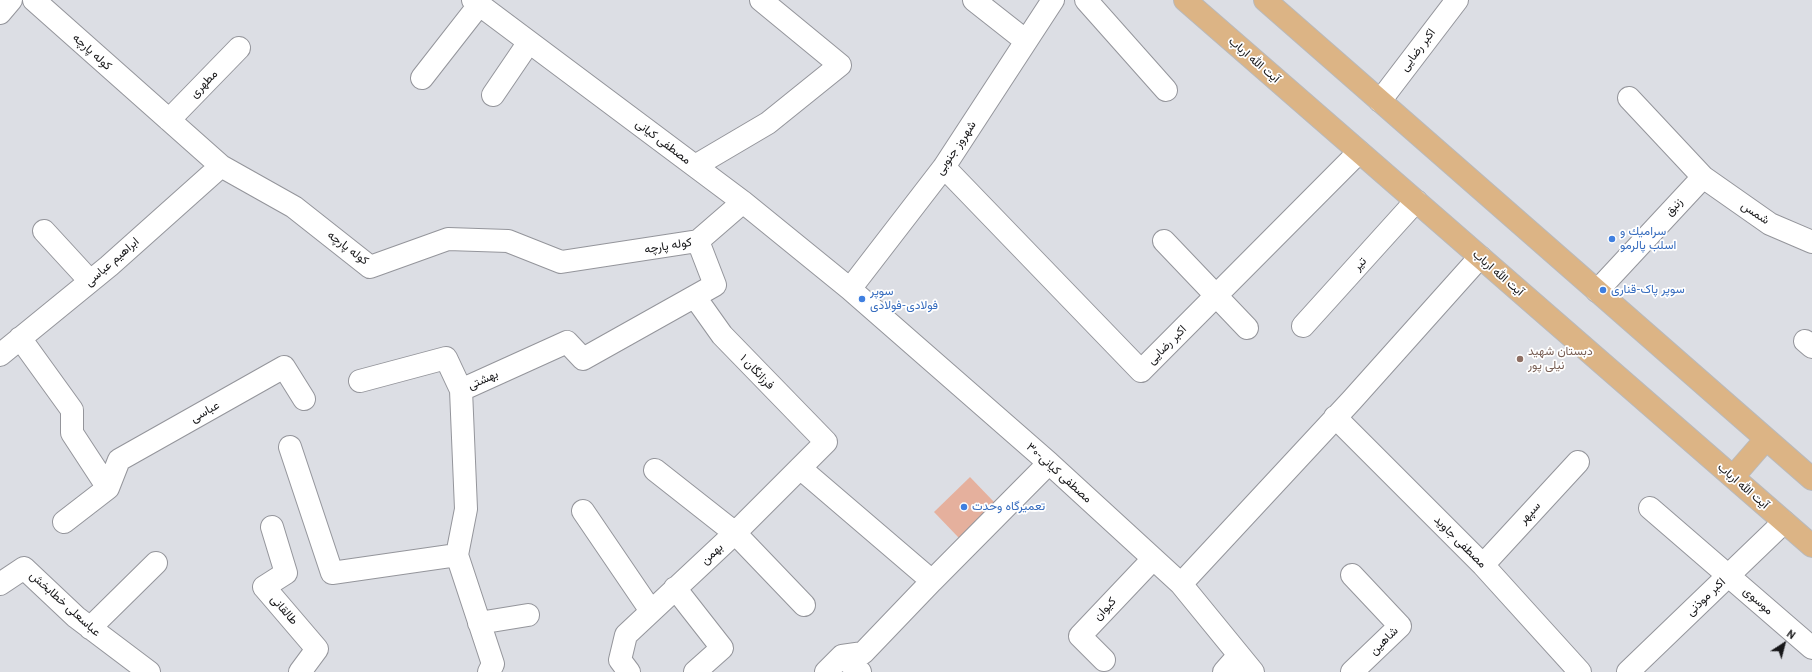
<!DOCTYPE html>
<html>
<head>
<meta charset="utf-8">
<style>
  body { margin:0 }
  #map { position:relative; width:1812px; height:672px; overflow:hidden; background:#dcdee4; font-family:"PT Sans",sans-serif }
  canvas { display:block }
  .north { position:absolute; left:1764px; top:624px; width:40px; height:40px; -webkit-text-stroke:3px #fff; paint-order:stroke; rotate:36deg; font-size:11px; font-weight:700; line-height:16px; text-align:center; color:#171719 }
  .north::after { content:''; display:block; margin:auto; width:14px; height:18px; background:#171719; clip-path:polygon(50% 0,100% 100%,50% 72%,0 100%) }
</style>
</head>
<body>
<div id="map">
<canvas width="1812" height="672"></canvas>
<div class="north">N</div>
</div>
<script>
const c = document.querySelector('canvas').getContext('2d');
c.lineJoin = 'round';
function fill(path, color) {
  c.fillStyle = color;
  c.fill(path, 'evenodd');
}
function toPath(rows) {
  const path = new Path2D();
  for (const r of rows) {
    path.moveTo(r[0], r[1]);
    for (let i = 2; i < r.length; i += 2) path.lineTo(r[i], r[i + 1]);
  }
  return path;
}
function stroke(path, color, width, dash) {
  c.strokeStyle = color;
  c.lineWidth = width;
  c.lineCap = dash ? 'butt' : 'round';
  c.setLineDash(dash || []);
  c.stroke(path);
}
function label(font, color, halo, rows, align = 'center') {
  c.font = font + ' "PT Sans",Vazirmatn,sans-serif';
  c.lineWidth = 3.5;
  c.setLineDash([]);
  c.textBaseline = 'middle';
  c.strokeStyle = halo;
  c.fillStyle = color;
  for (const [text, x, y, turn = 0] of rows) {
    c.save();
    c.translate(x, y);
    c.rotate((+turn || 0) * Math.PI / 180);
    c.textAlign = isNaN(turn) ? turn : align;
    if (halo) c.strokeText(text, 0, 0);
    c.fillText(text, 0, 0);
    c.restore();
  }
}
fill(toPath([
  [970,477,995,503,959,538,934,512]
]), '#e5b09d');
const minor = toPath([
  [34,0,221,166,294,207,370,267,448,239,508,241,561,262,698,241,743,202],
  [473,0,743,202,850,289,1049,463,1181,584,1253,672],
  [974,0,1026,41],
  [1086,0,1166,90],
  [0,13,11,0],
  [422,78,479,5],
  [493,95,529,42],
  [1629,98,1703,177,1770,224,1812,242],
  [1380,101,1457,0],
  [169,120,239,48],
  [695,166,768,123,840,65,761,0],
  [944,167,1141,371,1359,152],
  [44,231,90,281],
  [1164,241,1247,328],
  [850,289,944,167,1053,0],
  [1597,291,1703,177],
  [1303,326,1416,201],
  [20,338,72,410,72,433,108,488],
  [1805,341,1812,347],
  [0,355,109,266,221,166],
  [360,381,446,358,461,390],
  [1335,417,1483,565,1580,672],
  [290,447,332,573,457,555],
  [800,468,932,581,863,653,842,656,826,672],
  [655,470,735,533,804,605],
  [1650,508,1812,648],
  [583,511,651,611],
  [64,522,108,488,119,460,284,367,304,399],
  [272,527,286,573,264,587,317,649,300,672],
  [1483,565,1578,462],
  [1352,575,1400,626,1352,672],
  [932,581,1049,463],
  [0,584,24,568,76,617,149,672],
  [1181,584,1352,400,1480,257],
  [675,588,722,648,695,672],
  [479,623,528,615],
  [90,628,156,563],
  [842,656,860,672],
  [1104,660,1080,636,1153,559],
  [489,672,493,664,457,555,466,509,461,390,567,342,583,359,715,285,698,241],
  [629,672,620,660,626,635,735,533,826,442,722,335,695,297],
  [1224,672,1239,655],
  [1628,672,1784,522]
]);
const major = toPath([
  [1185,0,1812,546],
  [1265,0,1812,479],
  [1733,477,1766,439]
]);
stroke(minor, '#94959b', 24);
stroke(major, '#b9b9ba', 24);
stroke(minor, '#fff', 22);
stroke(major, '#dcb485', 22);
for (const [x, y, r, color] of [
  [1612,239,4,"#3f7fe0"],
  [1603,290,4,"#3f7fe0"],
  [862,299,4,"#3f7fe0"],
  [1520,359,4,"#8d6e63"],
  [964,507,4,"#3f7fe0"]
]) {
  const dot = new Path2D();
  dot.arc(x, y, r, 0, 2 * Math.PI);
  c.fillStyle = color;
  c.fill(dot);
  stroke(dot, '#fff', 1.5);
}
label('12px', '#171719', '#fff', [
  ["اکبر رضایی",1418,50,-53],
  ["کوله پارچه",92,52,42],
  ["آیت الله ارباب",1254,60,41],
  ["مطهری",204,84,-46],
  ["مصطفی کیانی",663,142,37],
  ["شهروز جنوبی",956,148,-56],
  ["زنبق",1674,207,-47],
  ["شمس",1755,213,34],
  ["کوله پارچه",668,246,-9],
  ["کوله پارچه",348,248,37],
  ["ابراهیم عباسی",112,262,-41],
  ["تیر",1360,264,-48],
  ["آیت الله ارباب",1498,273,41],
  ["اکبر رضایی",1167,345,-45],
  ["فرزانگان ۱",757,372,46],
  ["بهشتی",483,380,-24],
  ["عباسی",205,412,-29],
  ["۳۰-مصطفی کیانی",1059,473,42],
  ["آیت الله ارباب",1743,486,41],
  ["سپهر",1530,513,-47],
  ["مصطفی جاوید",1460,542,45],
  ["بهمن",712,554,-43],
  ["اکبر موذنی",1706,597,-44],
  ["موسوی",1758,601,41],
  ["عباسعلی خطابخش",65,604,42],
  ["کیوان",1105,609,-47],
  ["طالقانی",284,610,49],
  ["شاهین",1384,641,-45]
]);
label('12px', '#366cbe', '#fff', [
  ["سراميك و",1620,232],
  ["اسلب پالرمو",1620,246],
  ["سوپر پاک-قناری",1611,290],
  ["سوپر",870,292],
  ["فولادی-فولادی",870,306],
  ["تعمیرگاه وحدت",972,507]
], 'left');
label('12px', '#785e54', '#fff', [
  ["دبستان شهید",1528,352],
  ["نیلی پور",1528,366]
], 'left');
</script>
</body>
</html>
